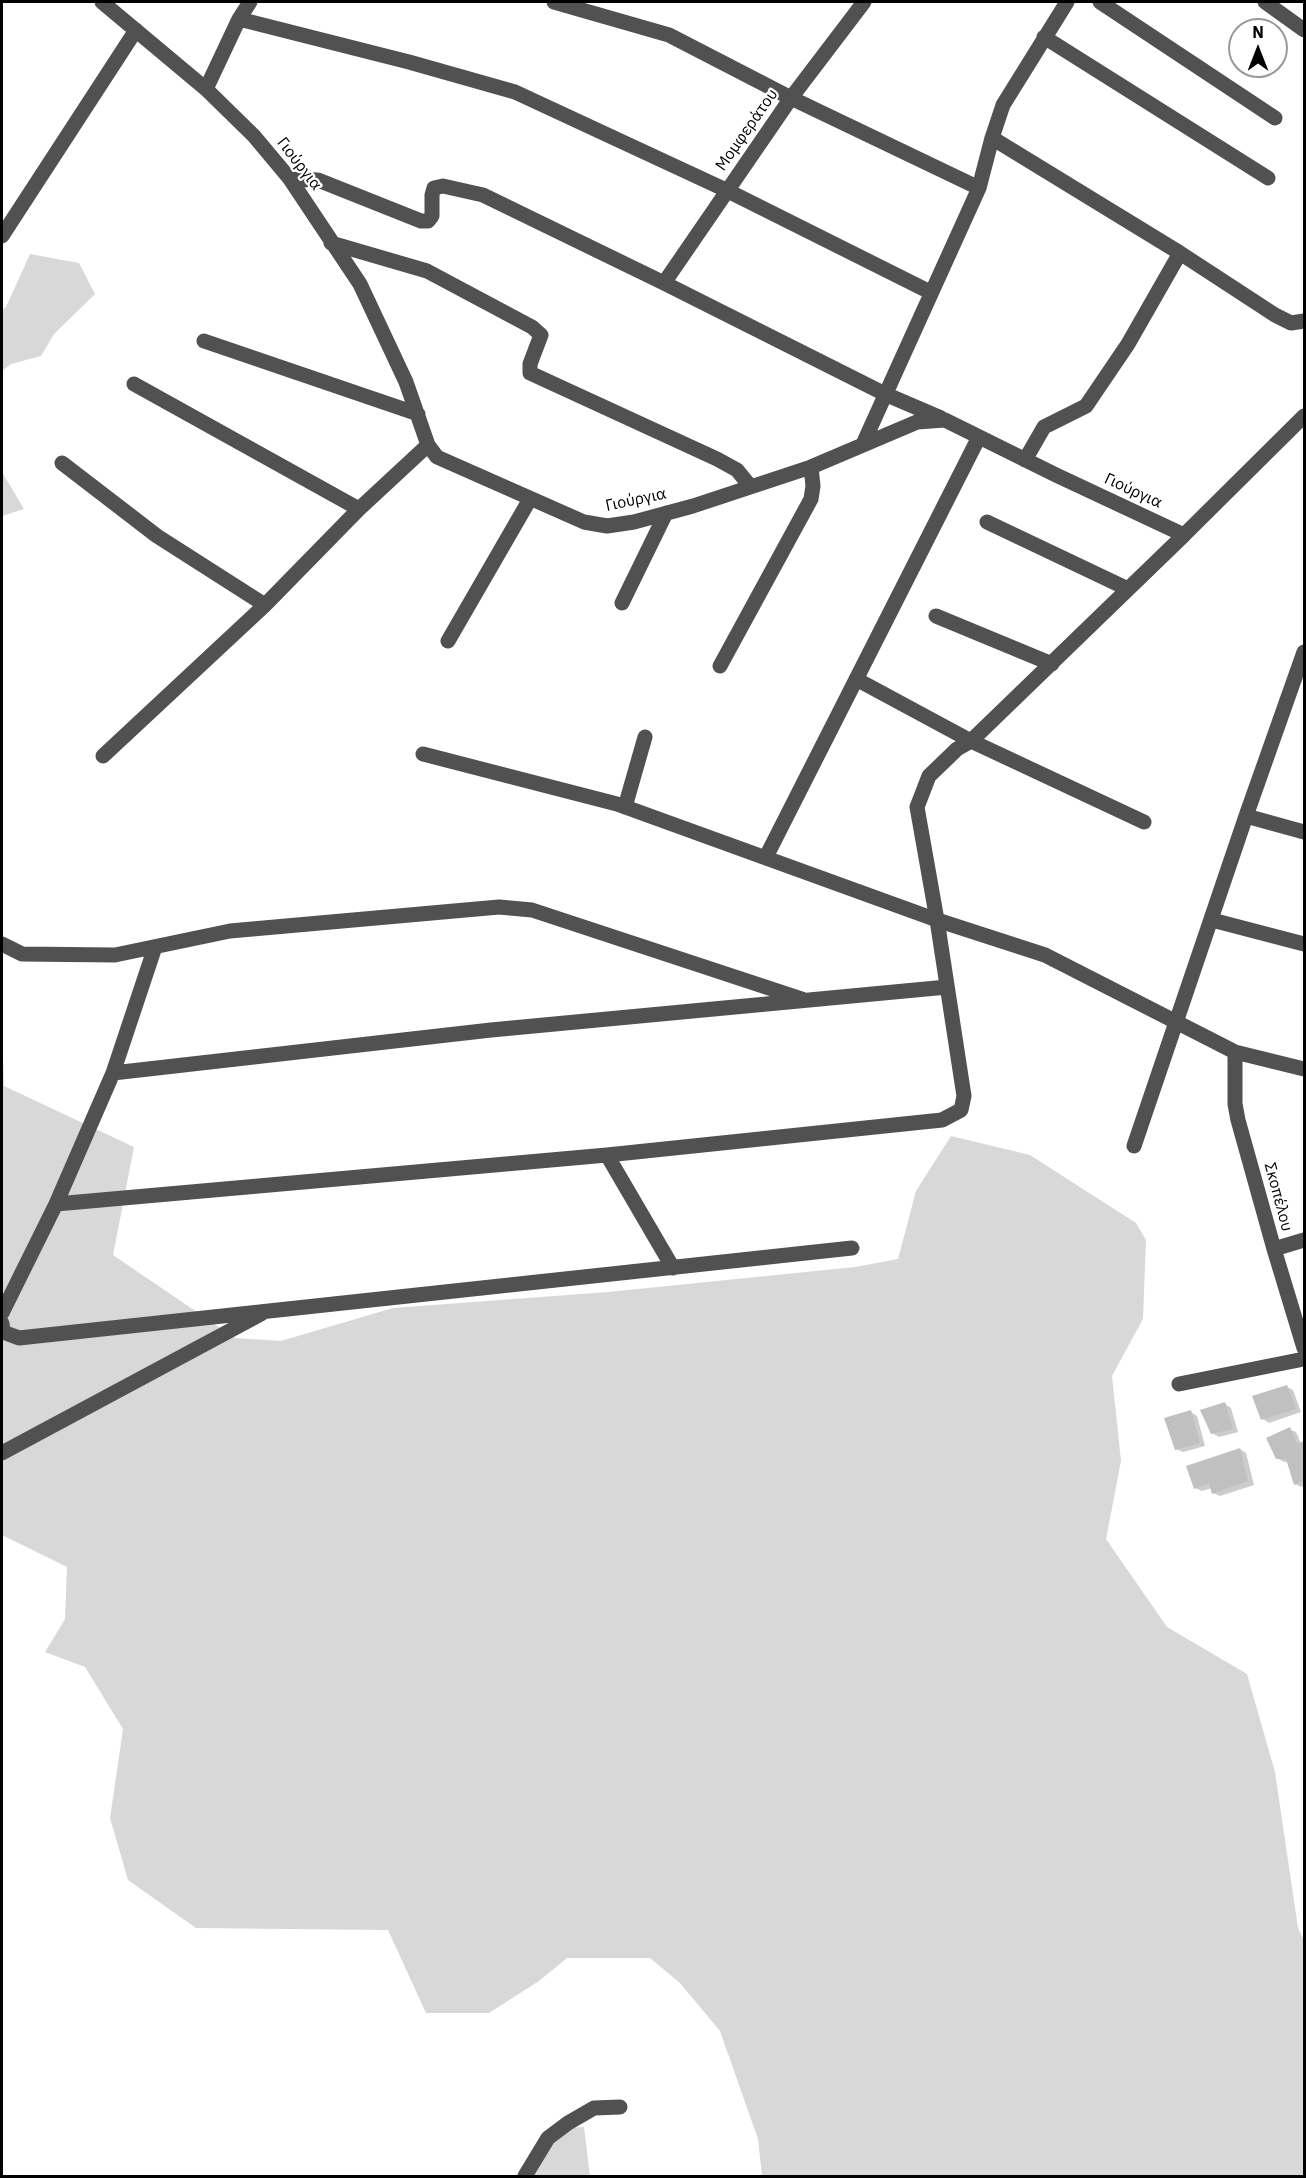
<!DOCTYPE html>
<html>
<head>
<meta charset="utf-8">
<style>
  body { margin:0 }
  #map { position:relative; width:1306px; height:2178px; overflow:hidden; background:#fff; font-family:"IBM Plex Sans",sans-serif }
  canvas { display:block }
  .frame { position:absolute; inset:0; border:3px solid #000; pointer-events:none }
  .north { position:absolute; left:1228px; top:18px; width:60px; height:60px; box-sizing:border-box; background:#fff; border:2px solid #999; border-radius:50%; rotate:0deg; font-size:16px; font-weight:700; line-height:24px; text-align:center; color:#000 }
  .north::after { content:''; display:block; margin:auto; width:21px; height:27px; background:#000; clip-path:polygon(50% 0,100% 100%,50% 72%,0 100%) }
</style>
</head>
<body>
<div id="map">
<canvas width="1306" height="2178"></canvas>
<div class="frame"></div>
<div class="north">N</div>
</div>
<script>
const c = document.querySelector('canvas').getContext('2d');
c.lineJoin = 'round';
function fill(path, color) {
  c.fillStyle = color;
  c.fill(path, 'evenodd');
}
function toPath(rows) {
  const path = new Path2D();
  for (const r of rows) {
    path.moveTo(r[0], r[1]);
    for (let i = 2; i < r.length; i += 2) path.lineTo(r[i], r[i + 1]);
  }
  return path;
}
function stroke(path, color, width, dash) {
  c.strokeStyle = color;
  c.lineWidth = width;
  c.lineCap = dash ? 'butt' : 'round';
  c.setLineDash(dash || []);
  c.stroke(path);
}
function label(font, color, halo, rows, align = 'center') {
  c.font = font + ' "IBM Plex Sans",sans-serif';
  c.lineWidth = 4.5;
  c.setLineDash([]);
  c.textBaseline = 'middle';
  c.strokeStyle = halo;
  c.fillStyle = color;
  for (const [text, x, y, turn = 0] of rows) {
    c.save();
    c.translate(x, y);
    c.rotate((+turn || 0) * Math.PI / 180);
    c.textAlign = isNaN(turn) ? turn : align;
    if (halo) c.strokeText(text, 0, 0);
    c.fillText(text, 0, 0);
    c.restore();
  }
}
fill(toPath([
  [30,254,79,263,95,294,54,334,41,356,11,364,2,371,2,310,6,307],
  [2,472,24,509,2,516],
  [2,1031,4,1086,134,1147,113,1255,235,1338,281,1341,393,1308,608,1292,855,1267,898,1259,916,1191,951,1136,1030,1155,1136,1223,1146,1240,1143,1319,1112,1376,1121,1461,1106,1539,1167,1627,1247,1674,1275,1772,1298,1928,1304,1941,1304,2176,762,2176,758,2139,720,2031,680,1983,650,1958,567,1958,539,1981,489,2013,426,2013,388,1930,196,1928,128,1880,110,1818,123,1729,85,1667,45,1652,65,1619,67,1567,2,1535],
  [584,2127,590,2176,531,2176,561,2128]
]), '#d8d8d8');
fill(toPath([
  [1287,1387,1293,1390,1301,1412,1269,1423,1263,1419],
  [1225,1404,1231,1408,1238,1432,1219,1437,1212,1433],
  [1191,1412,1197,1416,1205,1446,1183,1452,1176,1449],
  [1289,1429,1296,1432,1301,1444,1304,1443,1304,1486,1302,1487,1295,1484,1289,1462,1284,1462,1277,1458],
  [1240,1449,1246,1453,1254,1485,1220,1496,1213,1493,1212,1488,1202,1491,1195,1488]
]), '#0003');
fill(toPath([
  [1287,1385,1296,1409,1261,1420,1252,1396],
  [1225,1402,1233,1429,1211,1434,1200,1410],
  [1191,1410,1200,1443,1175,1450,1164,1418],
  [1290,1427,1297,1444,1304,1441,1304,1481,1294,1485,1286,1459,1276,1459,1266,1438],
  [1240,1448,1248,1481,1212,1494,1209,1483,1194,1489,1186,1466]
]), '#c0c0c0');
stroke(toPath([
  [102,2,206,89,254,136,290,179,360,284,406,382,428,445,437,457,584,522,607,526,634,522,693,506,811,467,917,422,945,420,1056,475,1184,535,1304,416],
  [554,2,669,35,791,98,979,188],
  [1100,2,1275,118],
  [1265,2,1304,30],
  [239,19,409,62,515,92,726,190,930,292],
  [1044,37,1268,178],
  [206,89,239,19,250,2],
  [992,138,1180,253,1275,315,1291,323,1304,321],
  [290,179,318,180,421,221,428,221,432,216,432,195,434,188,443,186,483,195,664,283,885,394,941,418],
  [2,236,136,30],
  [331,243,427,271,532,327,541,335,530,364,530,373,717,459,737,470,750,486],
  [664,283,791,98,864,2],
  [204,341,418,414],
  [134,384,359,509],
  [863,444,979,188,992,138,1003,105,1067,2],
  [1025,460,1044,427,1086,406,1128,344,1180,253],
  [62,463,157,536,265,605],
  [987,522,1128,589],
  [622,603,666,513],
  [936,616,1052,664],
  [448,641,530,499],
  [720,666,811,499,813,486,811,467],
  [856,679,971,741,1144,822],
  [423,754,617,804,937,920,1045,955,1235,1052,1304,1069],
  [103,756,265,605,359,509,428,445],
  [625,807,645,737],
  [1246,816,1304,832],
  [766,857,979,437],
  [1212,920,1304,944],
  [2,944,22,954,115,955,230,931,499,907,532,910,802,999],
  [1235,1052,1235,1104,1238,1120,1274,1249,1304,1348],
  [113,1073,491,1030,947,987],
  [1134,1146,1246,816,1304,652],
  [607,1155,673,1268],
  [56,1204,607,1155,942,1120,961,1110,964,1096,937,920,917,807,929,776,957,749,971,741,1184,535],
  [1274,1249,1304,1240],
  [2,1313,56,1204,113,1073,155,947],
  [2,1323,3,1332,19,1338,852,1248],
  [1179,1384,1304,1359],
  [2,1453,261,1314],
  [525,2176,548,2138,568,2123,594,2108,620,2107]
]), '#515151', 15);
label('16px', '#000', '#fff', [
  ["Μομφεράτου",747,130,-55],
  ["Γιούργια",299,164,52],
  ["Γιούργια",1133,491,25],
  ["Γιούργια",636,500,-12],
  ["Σκοπέλου",1278,1197,75]
]);
</script>
</body>
</html>
